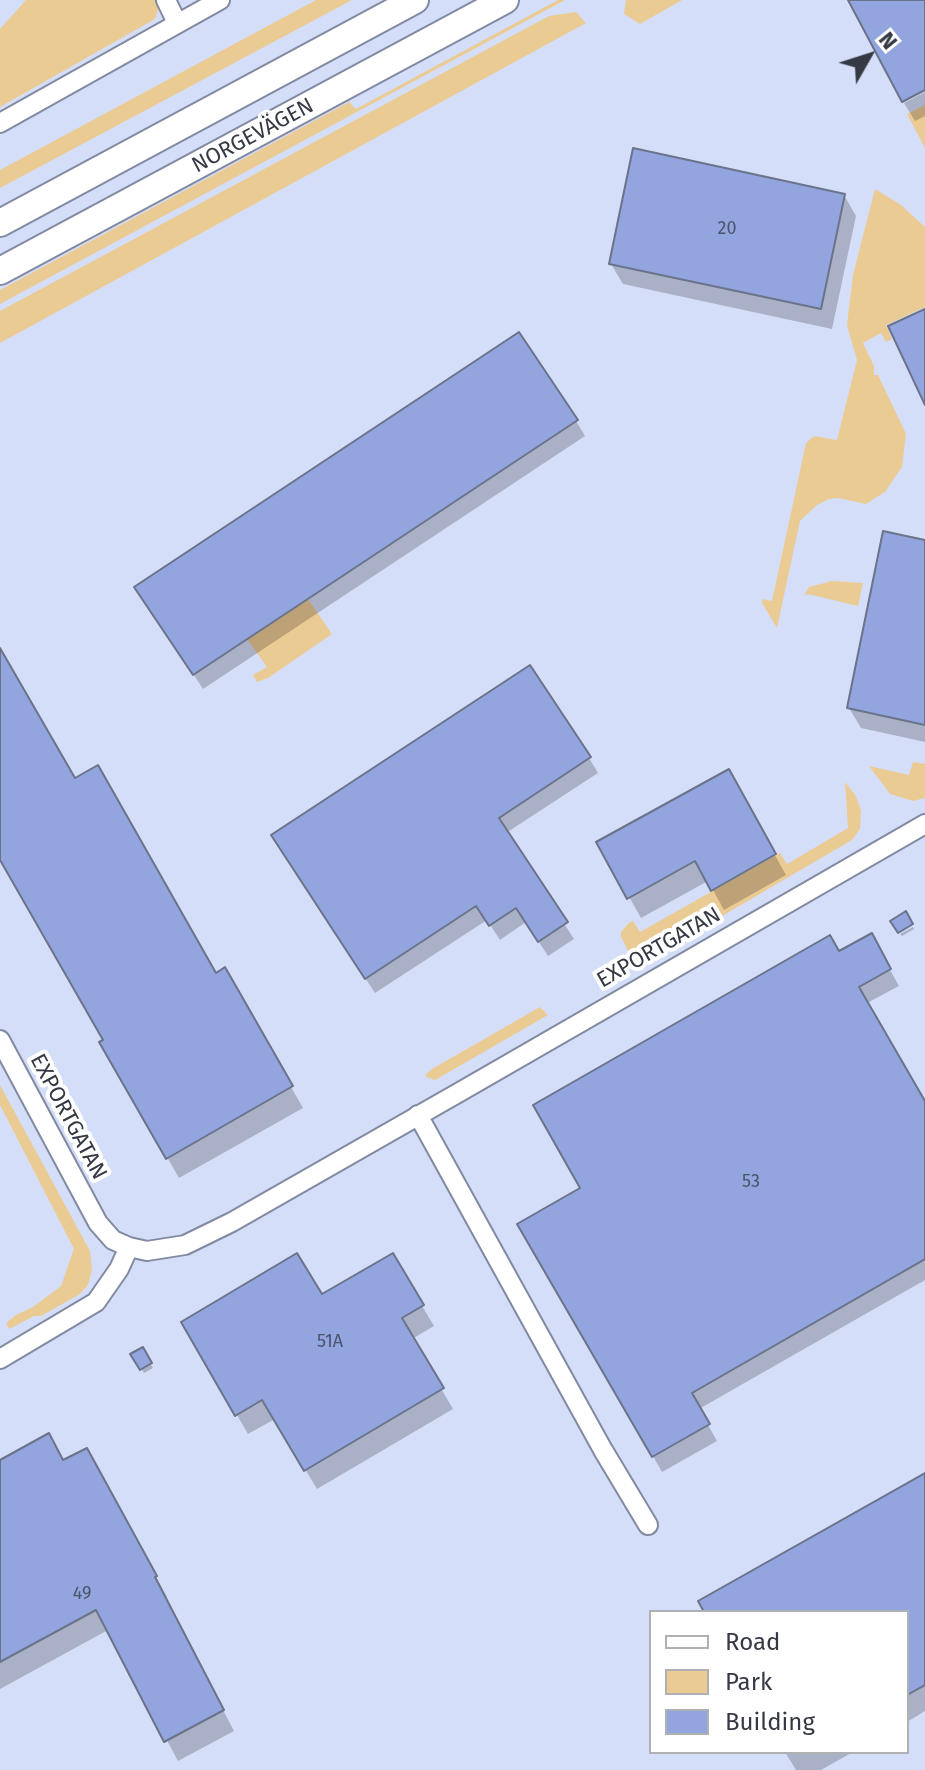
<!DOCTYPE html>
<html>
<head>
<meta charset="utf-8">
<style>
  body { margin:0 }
  #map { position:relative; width:925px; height:1770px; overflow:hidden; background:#d5def8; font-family:"Fira Sans",sans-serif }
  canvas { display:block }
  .legend { position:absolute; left:649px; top:1610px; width:260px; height:144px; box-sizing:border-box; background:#fff; border:2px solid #aeb0b4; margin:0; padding:10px 14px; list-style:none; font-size:24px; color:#353943 }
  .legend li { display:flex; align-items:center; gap:16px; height:40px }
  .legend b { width:40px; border:2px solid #aeb0b4 }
  .north { position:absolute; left:829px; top:16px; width:80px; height:80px; -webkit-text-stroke:6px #fff; paint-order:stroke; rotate:51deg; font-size:22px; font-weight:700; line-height:32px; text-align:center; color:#353943 }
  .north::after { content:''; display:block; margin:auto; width:28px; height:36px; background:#353943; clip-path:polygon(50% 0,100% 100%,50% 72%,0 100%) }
</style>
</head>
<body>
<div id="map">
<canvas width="925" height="1770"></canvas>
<ul class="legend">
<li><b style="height:10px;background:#fff"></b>Road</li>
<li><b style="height:22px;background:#ebcb94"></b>Park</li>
<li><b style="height:22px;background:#92a5de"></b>Building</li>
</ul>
<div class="north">N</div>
</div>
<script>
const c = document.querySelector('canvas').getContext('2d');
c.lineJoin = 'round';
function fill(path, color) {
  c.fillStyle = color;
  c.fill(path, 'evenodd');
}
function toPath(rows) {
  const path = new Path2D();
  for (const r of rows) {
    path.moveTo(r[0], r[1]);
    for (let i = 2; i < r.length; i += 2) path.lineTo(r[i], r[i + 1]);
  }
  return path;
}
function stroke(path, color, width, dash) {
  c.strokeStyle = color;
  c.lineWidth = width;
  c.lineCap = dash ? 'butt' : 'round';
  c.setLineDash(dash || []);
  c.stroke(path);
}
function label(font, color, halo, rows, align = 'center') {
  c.font = font + ' "Fira Sans",sans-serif';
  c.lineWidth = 8;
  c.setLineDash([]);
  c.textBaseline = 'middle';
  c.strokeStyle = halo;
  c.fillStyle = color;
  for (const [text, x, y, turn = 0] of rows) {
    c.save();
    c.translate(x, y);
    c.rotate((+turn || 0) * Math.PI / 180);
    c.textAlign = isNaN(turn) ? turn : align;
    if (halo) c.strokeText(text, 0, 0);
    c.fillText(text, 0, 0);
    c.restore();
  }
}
fill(toPath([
  [26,0,157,0,159,7,155,19,0,107,0,29],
  [316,0,352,0,0,188,0,170],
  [558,0,565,0,0,304,0,290,349,102,356,109],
  [626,0,682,0,640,24,624,14],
  [576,12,586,23,0,343,0,311,549,16],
  [925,105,925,148,907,114],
  [875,189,901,205,925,227,925,307,886,325,892,339,886,342,881,333,863,343,874,366,874,375,878,375,906,434,902,467,885,492,866,504,838,498,829,499,817,505,800,521,777,628,762,603,763,599,772,601,806,443,814,436,837,440,857,360,847,326,848,316,853,275],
  [832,581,863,583,858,606,808,594,804,596,809,587],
  [308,599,332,634,268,678,257,682,253,675,267,667,247,639],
  [913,762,925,764,925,798,913,801,890,794,869,766,909,775],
  [845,782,856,796,861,811,860,829,852,840,681,940,637,964,633,960,621,937,621,932,629,923,633,921,640,932,780,853,787,864,848,828],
  [540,1007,548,1015,435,1080,426,1077,426,1074,432,1069],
  [0,1085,90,1251,92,1270,88,1285,80,1294,41,1316,34,1316,9,1329,6,1323,16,1315,33,1307,61,1286,74,1249,0,1105]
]), '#ebcb94');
fill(toPath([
  [925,92,925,116,915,121,904,103],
  [844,195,856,216,832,329,623,284,611,264],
  [576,421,585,436,203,689,146,602],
  [925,542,925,742,861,728,849,708],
  [0,651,74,781,215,975,224,970,303,1108,179,1178,102,1043,106,1041,0,856],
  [589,758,598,773,506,833,574,939,548,956,526,922,500,940,487,920,375,993,282,850],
  [728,771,786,875,724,910,708,881,641,918,599,843],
  [913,927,914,929,902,936,900,934],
  [880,952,899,986,867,1003,925,1105,925,1280,699,1409,717,1441,662,1472,520,1224,583,1188,838,954],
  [392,1255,434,1326,412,1339,453,1409,317,1489,275,1419,248,1434,183,1322,322,1297],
  [142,1350,153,1368,144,1373,133,1355],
  [0,1462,63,1462,98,1471,167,1597,165,1599,234,1731,178,1761,108,1630,0,1689],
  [925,1475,925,1711,907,1722,907,1612,706,1612],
  [785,1752,853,1752,821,1770,796,1770]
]), '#0003');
const building = toPath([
  [848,0,925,0,925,90,902,102,848,0],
  [633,148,845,194,821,309,609,264,633,148],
  [925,309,925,405,888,326,925,309],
  [519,332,578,420,193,675,134,587,519,332],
  [883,531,925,540,925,725,847,708,883,531],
  [0,648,75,778,98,765,216,973,225,967,293,1086,166,1159,99,1042,103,1040,0,860,0,648],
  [530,665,591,757,499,818,568,922,538,942,516,908,489,926,476,906,365,979,271,835,530,665],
  [729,769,776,854,711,891,695,861,627,899,596,842,729,769],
  [906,911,913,924,898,933,890,921,906,911],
  [872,933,891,969,859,987,925,1101,925,1259,692,1393,710,1424,652,1457,517,1224,580,1188,533,1105,830,935,839,951,872,933],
  [297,1253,322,1294,393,1253,424,1305,402,1318,444,1388,304,1471,262,1400,235,1416,181,1322,297,1253],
  [143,1347,152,1363,140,1370,130,1354,143,1347],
  [49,1433,63,1460,87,1448,157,1576,155,1577,224,1710,164,1742,96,1610,0,1662,0,1460,49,1433],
  [925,1473,925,1685,907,1695,907,1612,704,1612,698,1601,925,1473]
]);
fill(building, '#92a5de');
stroke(building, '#6b738b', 2);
const minor = toPath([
  [166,0,177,23],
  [0,123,220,0],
  [0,1040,98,1223,113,1240,129,1247,147,1251,185,1245,232,1222,465,1089,925,824],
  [418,1115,603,1450,648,1525],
  [0,1359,96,1302,119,1269,129,1247]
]);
const highway = toPath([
  [0,223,415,0],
  [0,271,505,0]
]);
stroke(minor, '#828aa2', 22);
stroke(highway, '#828aa2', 30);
stroke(minor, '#fff', 18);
stroke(highway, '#fff', 26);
label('18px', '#4c546a', null, [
  ["20",727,229],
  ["53",751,1182],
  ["51A",330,1342],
  ["49",82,1594]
]);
label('22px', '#353943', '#fff', [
  ["NORGEVÄGEN",253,136,-28],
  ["EXPORTGATAN",659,948,-30],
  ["EXPORTGATAN",68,1117,62]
]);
</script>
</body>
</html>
